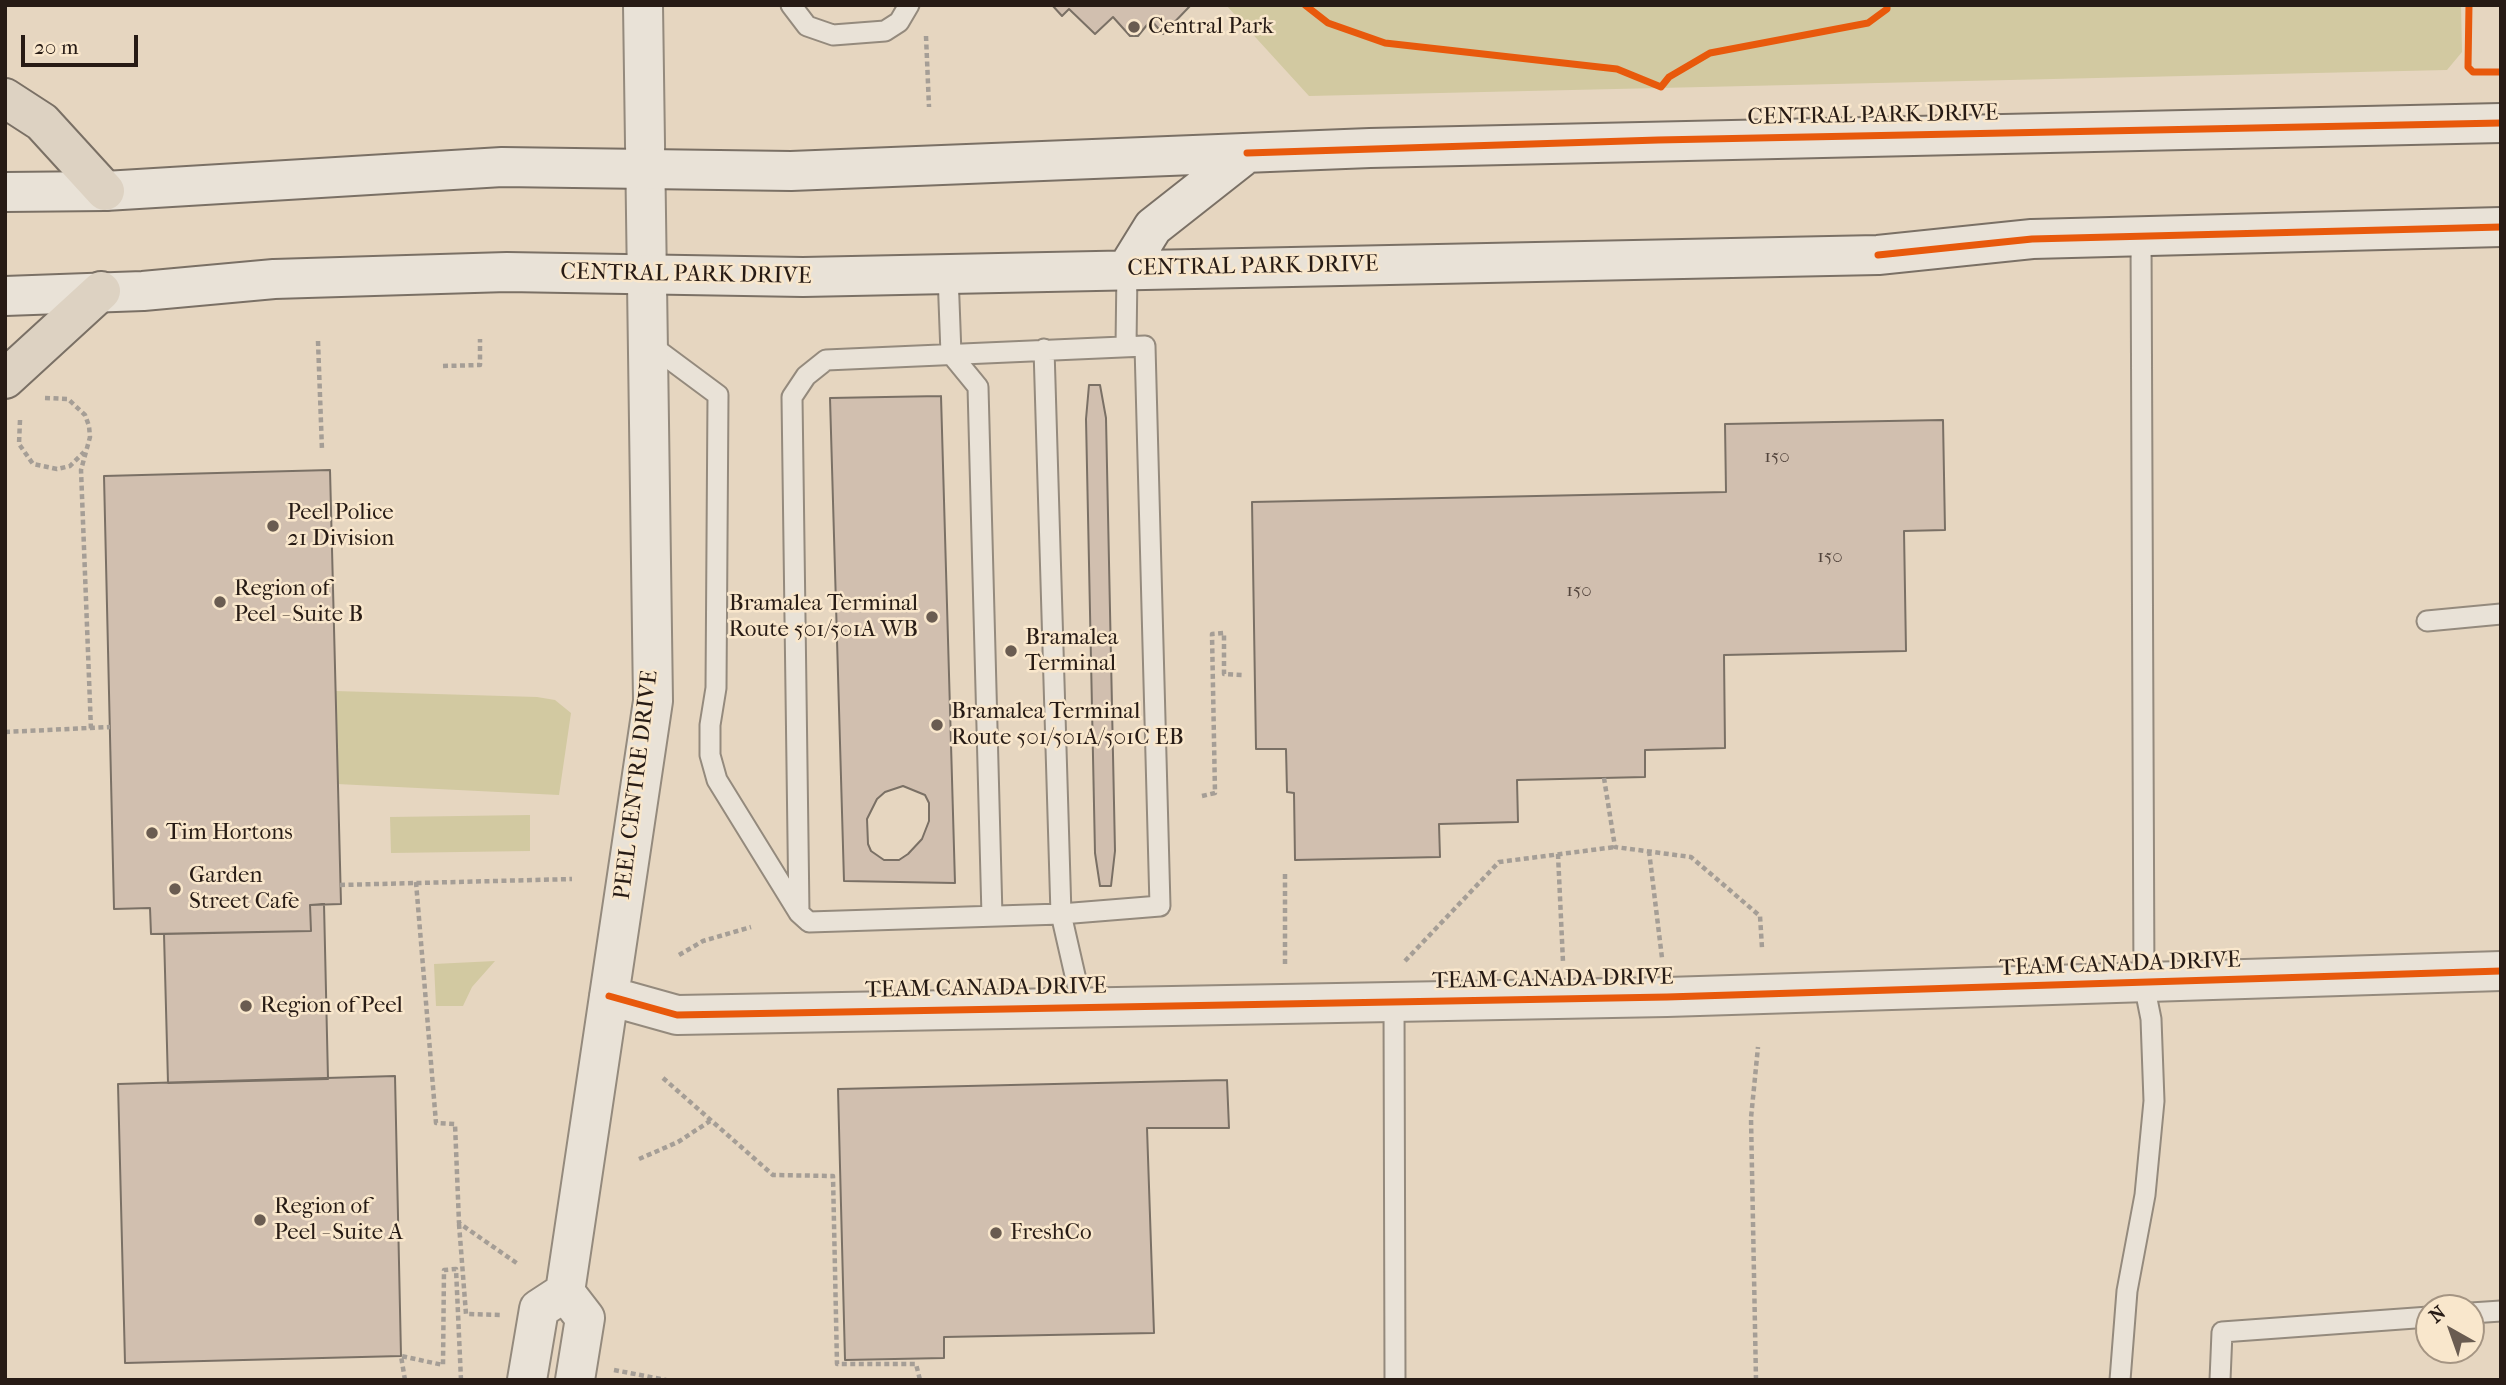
<!DOCTYPE html>
<html>
<head>
<meta charset="utf-8">
<style>
  body { margin:0 }
  #map { position:relative; width:2506px; height:1385px; overflow:hidden; background:#e6d6c0; font-family:"IM FELL French Canon",serif }
  canvas { display:block }
  .frame { position:absolute; inset:0; border:7px solid #271b15; pointer-events:none }
  .north { position:absolute; left:2415px; top:1294px; width:70px; height:70px; box-sizing:border-box; background:#f9e7cc; border:2px solid #a59583; border-radius:50%; rotate:320deg; font-size:19px; font-weight:700; line-height:28px; text-align:center; color:#271b15 }
  .north::after { content:''; display:block; margin:auto; width:24px; height:32px; background:#6a5c51; clip-path:polygon(50% 0,100% 100%,50% 72%,0 100%) }
  .scale { position:absolute; left:21px; top:35px; width:117px; height:32px; box-sizing:border-box; border:4px solid #271b15; border-top:0; padding-left:9px; font-size:21px; line-height:24px; white-space:nowrap; color:#271b15; -webkit-text-stroke:5px #f9e7cc; paint-order:stroke }
</style>
</head>
<body>
<div id="map">
<canvas width="2506" height="1385"></canvas>
<div class="frame"></div>
<div class="north">N</div>
<div class="scale">20 m</div>
</div>
<script>
const c = document.querySelector('canvas').getContext('2d');
c.lineJoin = 'round';
function fill(path, color) {
  c.fillStyle = color;
  c.fill(path, 'evenodd');
}
function toPath(rows) {
  const path = new Path2D();
  for (const r of rows) {
    path.moveTo(r[0], r[1]);
    for (let i = 2; i < r.length; i += 2) path.lineTo(r[i], r[i + 1]);
  }
  return path;
}
function stroke(path, color, width, dash) {
  c.strokeStyle = color;
  c.lineWidth = width;
  c.lineCap = dash ? 'butt' : 'round';
  c.setLineDash(dash || []);
  c.stroke(path);
}
function label(font, color, halo, rows, align = 'center') {
  c.font = font + ' "IM FELL French Canon",serif';
  c.lineWidth = 5;
  c.setLineDash([]);
  c.textBaseline = 'middle';
  c.strokeStyle = halo;
  c.fillStyle = color;
  for (const [text, x, y, turn = 0] of rows) {
    c.save();
    c.translate(x, y);
    c.rotate((+turn || 0) * Math.PI / 180);
    c.textAlign = isNaN(turn) ? turn : align;
    if (halo) c.strokeText(text, 0, 0);
    c.fillText(text, 0, 0);
    c.restore();
  }
}
fill(toPath([
  [1226,5,2461,5,2462,52,2447,70,1309,96],
  [335,691,537,697,555,700,571,713,559,795,337,784],
  [530,815,530,851,391,853,390,817],
  [495,961,472,987,463,1006,436,1006,434,964]
]), '#d2c9a1');
const building = toPath([
  [1052,5,1189,5,1190,6,1163,34,1151,20,1138,36,1130,36,1113,17,1095,34,1069,9,1062,16,1052,5],
  [1089,385,1100,385,1106,418,1115,851,1111,886,1100,886,1095,853,1086,419,1089,385],
  [941,396,955,883,844,881,830,398,941,396],
  [903,786,925,795,929,803,929,821,922,839,908,854,899,860,884,860,871,851,868,844,867,819,877,799,885,792,903,786],
  [1943,420,1945,530,1904,531,1906,651,1724,655,1725,748,1645,750,1645,777,1517,780,1518,822,1439,824,1440,857,1295,860,1294,793,1287,792,1286,749,1256,749,1252,502,1726,492,1725,424,1943,420],
  [330,470,341,904,310,905,311,931,151,934,150,908,114,909,104,476,330,470],
  [324,904,328,1079,168,1083,164,934,311,931,310,905,324,904],
  [395,1076,401,1356,125,1363,118,1084,395,1076],
  [1227,1080,1229,1128,1147,1128,1154,1333,944,1337,944,1358,845,1360,838,1089,1227,1080]
]);
fill(building, '#d1bfaf');
stroke(building, '#7a7065', 2);
const lane = toPath([
  [791,5,807,26,833,35,885,31,899,22,909,5],
  [948,274,951,354,978,387,992,916],
  [648,343,718,395,716,688,710,725,710,755,717,780,799,913,809,922,1061,914,1160,906,1145,346,826,360,806,376,792,397,799,913],
  [1126,346,1127,269],
  [1044,349,1061,914,1082,1006],
  [2427,621,2501,614],
  [1394,1002,1395,1380],
  [2471,1313,2501,1311],
  [2120,1380,2127,1291,2145,1195,2154,1101,2151,1019,2144,984,2141,236],
  [2220,1380,2222,1332,2429,1317]
]);
const street = toPath([
  [609,996,677,1015,1667,997,2501,971],
  [527,1380,539,1309,565,1292],
  [575,1380,585,1318,565,1292,653,701,643,5]
]);
const secondary = toPath([
  [5,192,105,191,502,167,791,171,1370,148,2501,123],
  [1127,269,1153,227,1247,153],
  [5,296,143,291,274,279,507,272,803,277,1878,255,2032,239,2501,227]
]);
const primary = toPath([
  [5,98,42,122,105,191],
  [5,379,101,291]
]);
stroke(lane, '#948a7d', 23);
stroke(street, '#948a7d', 42);
stroke(secondary, '#7a7065', 42);
stroke(primary, '#7a7065', 42);
stroke(toPath([
  [1328,23,1385,43,1617,69,1661,87,1669,77,1710,53,1868,23,1887,9,1887,5],
  [926,36,929,107],
  [318,341,322,450],
  [443,366,480,365,480,339],
  [45,398,68,399,85,415,89,426,90,437,81,470,91,730],
  [20,420,19,444,33,464,57,469,70,466,84,452],
  [5,732,110,727],
  [1604,778,1615,847,1691,857,1760,916,1762,948],
  [1202,796,1215,793,1212,634,1224,633,1224,674,1243,675],
  [1649,851,1662,958],
  [1558,854,1563,962],
  [1285,874,1285,967],
  [416,882,436,1123,455,1124,459,1223,518,1264],
  [340,885,572,879],
  [679,955,703,941,751,927],
  [1405,961,1499,862,1615,847],
  [663,1078,773,1175,833,1176,837,1364,916,1364,920,1380],
  [639,1159,678,1142,710,1121],
  [459,1224,466,1314,500,1315],
  [614,1370,666,1380],
  [405,1380,401,1356,443,1365,444,1270,456,1269,461,1380],
  [1756,1380,1751,1118,1758,1047]
]), '#a59e96', 4.5, [5, 3.5]);
stroke(lane, '#e9e2d7', 19);
stroke(street, '#e9e2d7', 38);
stroke(secondary, '#e9e2d7', 38);
stroke(primary, '#ddd2c2', 38);
stroke(toPath([
  [1305,5,1328,23,1385,43,1617,69,1661,87,1669,77,1710,53,1868,23,1887,9,1887,5],
  [2469,5,2468,67,2473,72,2501,72],
  [1247,153,1658,140,2501,123],
  [1878,255,2032,239,2501,227],
  [609,996,677,1015,1667,997,2501,971]
]), '#e8590c', 7);
for (const [x, y, r, color] of [
  [1134,27,7,"#6a5c51"],
  [273,526,7,"#6a5c51"],
  [220,602,7,"#6a5c51"],
  [932,617,7,"#6a5c51"],
  [1011,651,7,"#6a5c51"],
  [937,725,7,"#6a5c51"],
  [152,833,7,"#6a5c51"],
  [175,889,7,"#6a5c51"],
  [246,1006,7,"#6a5c51"],
  [260,1220,7,"#6a5c51"],
  [996,1233,7,"#6a5c51"]
]) {
  const dot = new Path2D();
  dot.arc(x, y, r, 0, 2 * Math.PI);
  c.fillStyle = color;
  c.fill(dot);
  stroke(dot, '#f9e7cc', 2.5);
}
label('19px', '#52443c', null, [
  ["150",1777,457],
  ["150",1830,557],
  ["150",1579,591]
]);
label('23px', '#271b15', '#f9e7cc', [
  ["Central Park",1148,27],
  ["Peel Police",287,513],
  ["21 Division",287,539],
  ["Region of",234,589],
  ["Peel - Suite B",234,615],
  ["Bramalea Terminal",918,604,"right"],
  ["Route 501/501A WB",918,630,"right"],
  ["Bramalea",1025,638],
  ["Terminal",1025,664],
  ["Bramalea Terminal",951,712],
  ["Route 501/501A/501C EB",951,738],
  ["Tim Hortons",166,833],
  ["Garden",189,876],
  ["Street Cafe",189,902],
  ["Region of Peel",260,1006],
  ["Region of",274,1207],
  ["Peel - Suite A",274,1233],
  ["FreshCo",1010,1233]
], 'left');
label('23px', '#271b15', '#f9e7cc', [
  ["CENTRAL PARK DRIVE",1873,116,-1],
  ["CENTRAL PARK DRIVE",1253,267,-1],
  ["CENTRAL PARK DRIVE",686,275,1],
  ["PEEL CENTRE DRIVE",637,785,-83],
  ["TEAM CANADA DRIVE",2120,965,-2],
  ["TEAM CANADA DRIVE",1553,980,-1],
  ["TEAM CANADA DRIVE",986,989,-1]
]);
</script>
</body>
</html>
